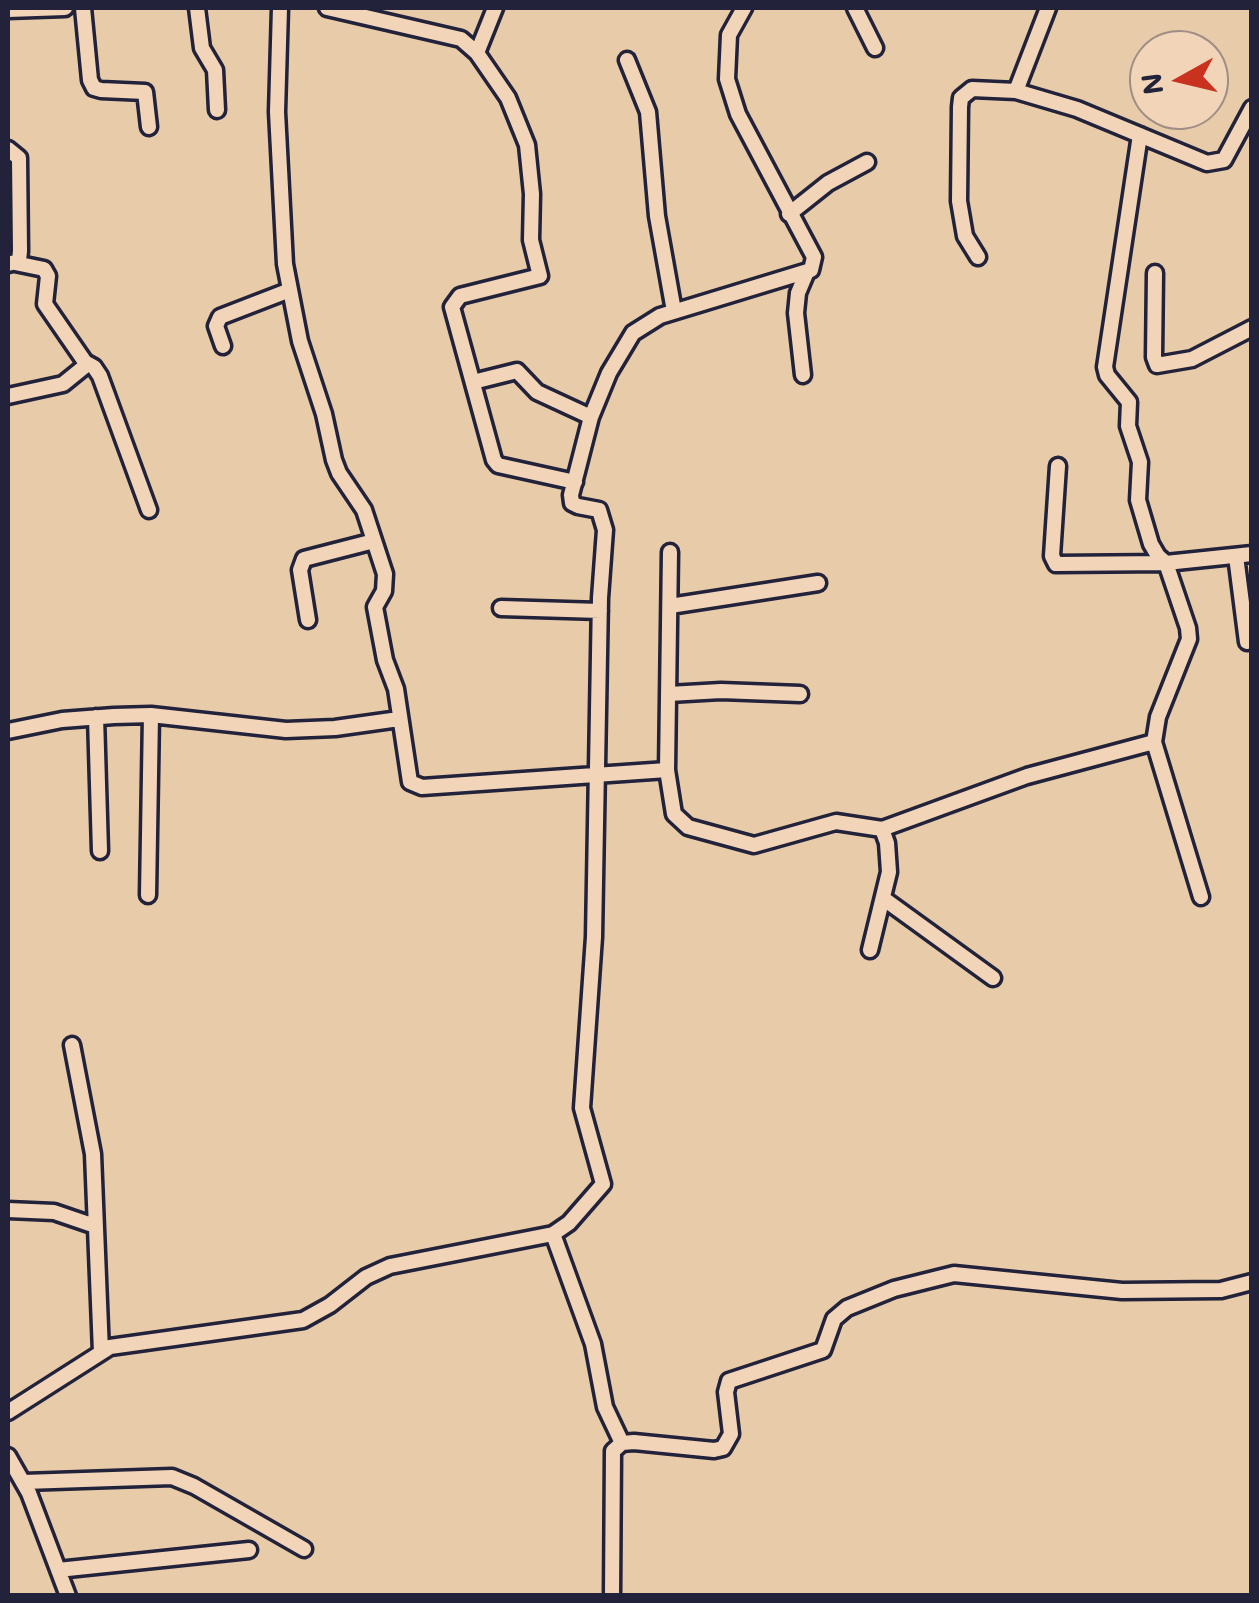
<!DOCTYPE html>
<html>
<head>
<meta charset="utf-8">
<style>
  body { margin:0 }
  #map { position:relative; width:1259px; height:1603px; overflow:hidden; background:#e8cca9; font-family:Mali,sans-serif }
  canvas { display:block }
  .frame { position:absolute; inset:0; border:10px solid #22223b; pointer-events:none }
  .north { position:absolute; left:1129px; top:30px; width:100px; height:100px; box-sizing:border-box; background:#f2d5b8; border:2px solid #9f8d86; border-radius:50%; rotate:262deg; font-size:28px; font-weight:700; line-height:40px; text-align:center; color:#22223b }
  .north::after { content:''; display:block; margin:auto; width:35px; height:45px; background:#c8321e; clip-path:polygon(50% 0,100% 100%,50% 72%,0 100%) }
</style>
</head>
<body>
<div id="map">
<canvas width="1259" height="1603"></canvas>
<div class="frame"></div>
<div class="north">N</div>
</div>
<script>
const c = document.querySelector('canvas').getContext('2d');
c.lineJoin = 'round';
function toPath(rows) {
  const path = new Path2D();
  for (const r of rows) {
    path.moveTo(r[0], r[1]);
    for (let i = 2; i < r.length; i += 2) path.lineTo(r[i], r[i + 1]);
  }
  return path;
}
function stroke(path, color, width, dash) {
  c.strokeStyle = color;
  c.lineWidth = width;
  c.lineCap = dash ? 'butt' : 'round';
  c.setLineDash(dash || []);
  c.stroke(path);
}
const minor = toPath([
  [83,8,90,80,94,88,101,90,145,92,149,127],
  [197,8,202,48,215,70,217,110],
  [280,8,277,112,285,264,300,341,324,414,334,460,339,473,364,510,385,574,384,591,375,607,385,660,396,689,410,782,422,787,667,770],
  [327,8,461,39,477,53,508,98,527,145,532,194,531,240,540,276,460,296,452,307,494,460,498,465,575,482],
  [855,8,875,48],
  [8,10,65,8],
  [477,53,495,8],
  [627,60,648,112,657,216,674,311],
  [1016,91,1048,8],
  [1140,135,1105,367,1107,375,1129,402,1128,426,1140,462,1138,500,1151,544,1158,556,1166,563,1188,628,1189,639,1158,717,1154,742,1201,897],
  [8,149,19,158,20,251,19,261,8,264],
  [789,214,828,183,867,162],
  [978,257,965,236,959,201,960,107,961,98,972,89,1016,91,1077,109,1207,163,1224,160,1252,108],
  [1155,273,1154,357,1157,365,1192,359,1252,328],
  [223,346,216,326,220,317,290,290],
  [85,362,94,367,100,376,149,510],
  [803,375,796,313,798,293,806,274],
  [473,382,517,371,537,392,591,417],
  [8,396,63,384,84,367,85,362,45,304,48,276,44,269,15,263],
  [1058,466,1052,556,1056,564,1166,563,1252,554],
  [670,552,667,770,674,814,688,827,754,845,836,822,882,829,1027,776,1154,742],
  [1236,556,1247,642],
  [670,606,818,583],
  [501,608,600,611],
  [308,620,300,570,304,559,374,541],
  [669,694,721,691,800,694],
  [96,717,100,851],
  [8,731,62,720,114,716,151,715,286,730,335,728,399,719],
  [148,895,151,715],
  [884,899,993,978],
  [870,950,889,872,887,843,882,829],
  [72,1045,93,1154,101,1352],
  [8,1210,54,1212,95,1226],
  [553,1234,593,1344,605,1407,622,1443],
  [8,1412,110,1347,303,1320,330,1305,366,1277,390,1266,553,1234,569,1223,603,1184,582,1108,594,937,600,598,605,530,599,510,578,506,572,503,571,495,591,417,609,373,633,333,660,316,811,270,814,257,738,114,727,79,729,35,744,8],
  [8,1456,29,1493,68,1596],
  [24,1482,172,1477,194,1486,304,1549],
  [58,1570,249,1550],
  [612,1596,613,1451,622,1443,634,1442,714,1450,723,1448,731,1434,726,1392,729,1381,823,1350,834,1319,847,1308,894,1289,954,1274,1122,1291,1221,1290,1252,1282]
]);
stroke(minor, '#22223b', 21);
stroke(minor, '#f2d5b8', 14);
</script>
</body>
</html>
